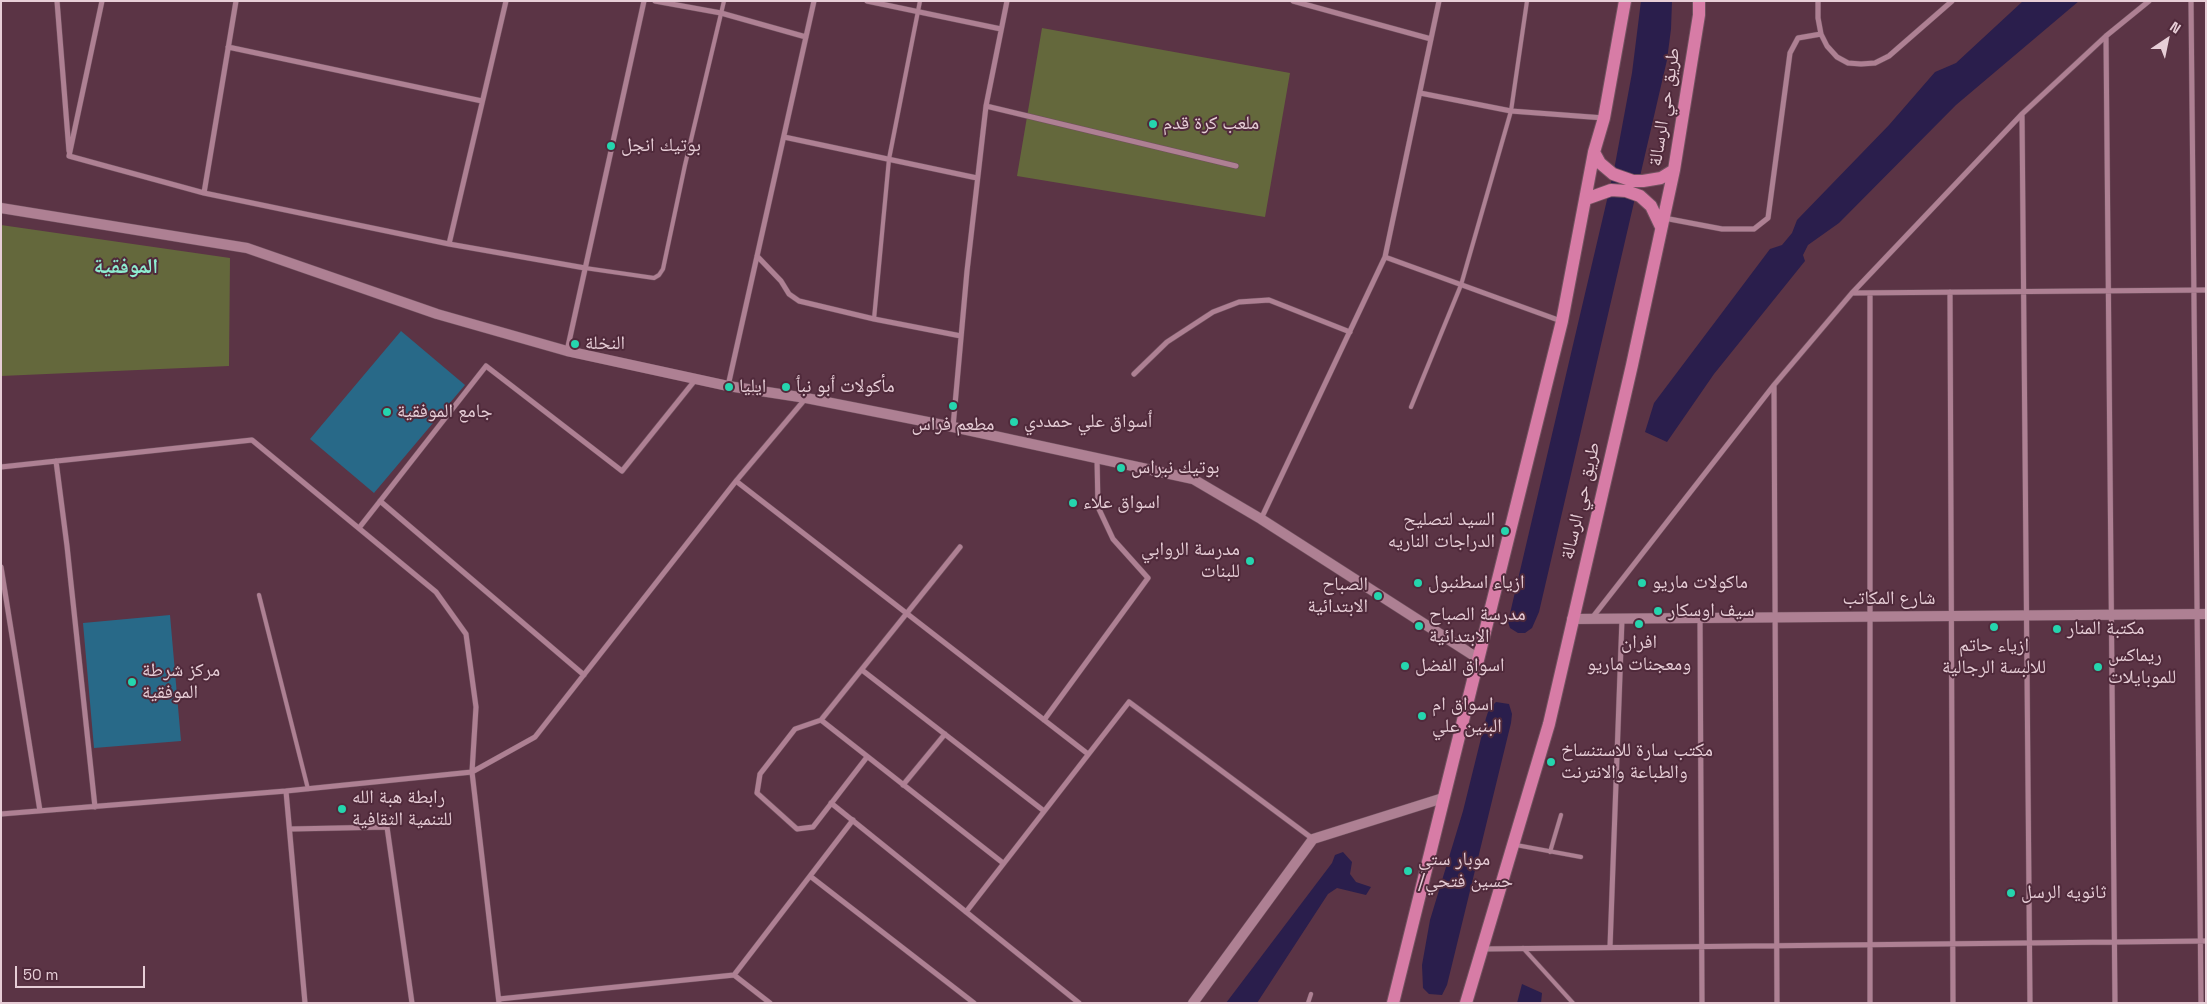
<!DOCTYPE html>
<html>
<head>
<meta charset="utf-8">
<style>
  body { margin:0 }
  #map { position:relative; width:2207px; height:1004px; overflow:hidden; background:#5b3445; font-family:"Space Grotesk",sans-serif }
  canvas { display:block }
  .frame { position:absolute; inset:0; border:2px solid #e7ced7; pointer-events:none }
  .north { position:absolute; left:2142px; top:15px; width:50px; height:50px; -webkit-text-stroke:4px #502a3b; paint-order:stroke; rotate:34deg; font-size:14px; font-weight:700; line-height:20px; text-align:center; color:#e7ced7 }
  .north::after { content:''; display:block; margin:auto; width:18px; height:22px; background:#e7ced7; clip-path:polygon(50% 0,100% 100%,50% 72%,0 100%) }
  .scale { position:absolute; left:15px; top:966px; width:130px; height:22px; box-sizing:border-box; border:2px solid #e7ced7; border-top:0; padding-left:6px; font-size:15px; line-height:18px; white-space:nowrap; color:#e7ced7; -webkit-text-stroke:4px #502a3b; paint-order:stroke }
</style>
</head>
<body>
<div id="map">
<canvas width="2207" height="1004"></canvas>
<div class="frame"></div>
<div class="north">N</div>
<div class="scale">50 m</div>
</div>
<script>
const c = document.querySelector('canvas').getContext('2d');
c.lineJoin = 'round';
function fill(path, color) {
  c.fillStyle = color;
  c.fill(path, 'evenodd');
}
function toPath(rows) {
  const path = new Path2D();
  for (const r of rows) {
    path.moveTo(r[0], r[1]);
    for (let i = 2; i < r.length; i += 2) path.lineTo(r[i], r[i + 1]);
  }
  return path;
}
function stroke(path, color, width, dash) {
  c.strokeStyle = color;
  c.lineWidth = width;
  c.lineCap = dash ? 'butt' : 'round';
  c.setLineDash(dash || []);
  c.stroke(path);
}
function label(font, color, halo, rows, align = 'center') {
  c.font = font + ' "Space Grotesk","Noto Naskh Arabic",sans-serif';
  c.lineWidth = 4;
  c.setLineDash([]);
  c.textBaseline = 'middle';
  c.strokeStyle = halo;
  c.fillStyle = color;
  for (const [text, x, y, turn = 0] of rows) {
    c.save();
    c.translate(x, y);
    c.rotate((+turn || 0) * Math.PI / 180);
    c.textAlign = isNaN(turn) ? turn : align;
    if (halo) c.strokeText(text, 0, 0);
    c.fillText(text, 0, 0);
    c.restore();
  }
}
fill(toPath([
  [1042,28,1290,73,1265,217,1017,176],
  [1,225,230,258,229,366,1,376]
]), '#64683c');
fill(toPath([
  [1641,1,1672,1,1671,29,1667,60,1539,612,1532,628,1525,633,1518,633,1510,628,1508,622,1614,170,1632,73],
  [2023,1,2079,1,1956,105,1839,223,1808,245,1803,255,1805,261,1714,374,1667,442,1645,432,1654,403,1770,249,1782,245,1792,233,1797,220,1889,125,1935,72,1956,63],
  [1496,702,1509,704,1512,714,1511,723,1447,985,1442,995,1429,994,1423,988,1422,965,1430,920,1463,811,1486,718,1489,709],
  [1343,852,1352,862,1350,874,1356,882,1371,887,1366,895,1337,888,1328,894,1257,1003,1226,1003,1332,863,1335,855],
  [1522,984,1542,993,1541,1003,1517,1003]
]), '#2a1e4c');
fill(toPath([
  [401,331,465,385,374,493,310,439],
  [170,615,181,741,94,748,83,623]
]), '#286988');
const lane = toPath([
  [585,268,654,278,659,275,663,269,685,165,724,1],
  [874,319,889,159,920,1],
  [1411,407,1461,285,1511,111,1527,1],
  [259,595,308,789],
  [1516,845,1581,857],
  [1550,852,1561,815],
  [1523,948,1573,1003],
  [1308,1003,1311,994]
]);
const street = toPath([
  [57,1,69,151],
  [655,1,721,13,806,37],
  [867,1,1001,29],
  [1293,1,1431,39],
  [1818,1,1818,18,1821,34,1827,46,1837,57,1848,63,1861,64,1875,63,1889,56,1952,1],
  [2191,1,2201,1003],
  [2106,36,2115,1003],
  [228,47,482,101],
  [1420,93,1511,111,1604,118],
  [986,106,1236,166],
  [2022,114,2030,1003],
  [784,137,977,178],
  [69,156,204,193,449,244,585,268],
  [69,156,102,1],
  [204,193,236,1],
  [1664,218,1722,229,1754,229,1768,218,1790,53,1798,38,1821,34],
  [449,244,506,1],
  [757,256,781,281,789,294,799,301,874,319,961,336],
  [1385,257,1561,321],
  [1950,292,1953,1003],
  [1852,293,2206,290],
  [1870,293,1870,1003],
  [567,351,644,1],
  [1134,374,1167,342,1213,312,1239,302,1269,300,1350,332],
  [728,386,814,1],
  [1774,386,1777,1003],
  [953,427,967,271,986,106,1007,1],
  [56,461,67,546,95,807],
  [1,467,252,440,436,592,466,634,476,707,472,772,499,1003],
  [736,481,1088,754],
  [380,501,584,675],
  [1261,519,1385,257,1439,1],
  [359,528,486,366,622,471,696,379],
  [1,567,40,811],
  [1592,618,1774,385,1852,293,2022,114,2106,36,2149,1],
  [1700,618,1702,1003],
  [862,670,1044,811],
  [821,720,1003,863],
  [1044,720,1148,578,1113,539,1098,507,1097,458],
  [867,757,813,827,797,829,757,793,760,774,795,729,821,720,960,547],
  [903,785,945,734],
  [286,791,305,1003],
  [831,803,1079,1003],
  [1,814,286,791,472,772,535,737,736,481,806,398],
  [291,829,387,827,412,1003],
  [810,876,974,1003],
  [966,912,1129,702,1313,839],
  [1610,947,1622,619],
  [1483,949,2206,941],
  [734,975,853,820],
  [499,999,734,975,770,1003]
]);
const secondary = toPath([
  [1,208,247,248,437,314,567,351,728,386,806,398,953,427,1193,479,1261,519,1479,659],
  [1572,619,2206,614],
  [1193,1003,1313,839,1443,798]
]);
const primary = toPath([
  [1594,152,1600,163,1613,174,1633,181,1643,181,1661,178,1674,170],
  [1586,199,1611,190,1626,191,1640,196,1651,206,1661,227],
  [1393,1003,1562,321,1594,152,1604,118,1625,1],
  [1466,1003,1549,724,1632,365,1674,170,1699,15,1699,1]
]);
stroke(lane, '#71515f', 5);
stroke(street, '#71515f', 6);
stroke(secondary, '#71515f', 11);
stroke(primary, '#71515f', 14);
stroke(lane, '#ae8093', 4);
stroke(street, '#ae8093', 5);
stroke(secondary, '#ae8093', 10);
stroke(primary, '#d77ca6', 12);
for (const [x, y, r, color] of [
  [1153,124,5,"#25d5ae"],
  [611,146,5,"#25d5ae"],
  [575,344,5,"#25d5ae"],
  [729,387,5,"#25d5ae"],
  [786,387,5,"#25d5ae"],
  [953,406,5,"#25d5ae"],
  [387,412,5,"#25d5ae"],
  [1014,422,5,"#25d5ae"],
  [1121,468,5,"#25d5ae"],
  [1073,503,5,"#25d5ae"],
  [1505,531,5,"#25d5ae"],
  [1250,561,5,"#25d5ae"],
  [1418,583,5,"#25d5ae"],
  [1642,583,5,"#25d5ae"],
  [1378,596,5,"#25d5ae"],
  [1658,611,5,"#25d5ae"],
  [1639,624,5,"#25d5ae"],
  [1419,626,5,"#25d5ae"],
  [1994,627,5,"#25d5ae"],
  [2057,629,5,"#25d5ae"],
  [1405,666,5,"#25d5ae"],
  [2098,667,5,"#25d5ae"],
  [132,682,5,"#25d5ae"],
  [1422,716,5,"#25d5ae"],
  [1551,762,5,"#25d5ae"],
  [342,809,5,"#25d5ae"],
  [1408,871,5,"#25d5ae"],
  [2011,893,5,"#25d5ae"]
]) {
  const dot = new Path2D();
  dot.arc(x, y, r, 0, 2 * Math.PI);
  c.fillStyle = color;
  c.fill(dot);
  stroke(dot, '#502a3b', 2);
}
label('19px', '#e7ced7', '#502a3b', [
  ["طريق حي الرسالة",1665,107,-81],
  ["طريق حي الرسالة",1581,501,-77],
  ["شارع المكاتب",1889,599]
]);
label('19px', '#e7ced7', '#502a3b', [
  ["ملعب كرة قدم",1163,124],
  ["بوتيك انجل",621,146],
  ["النخلة",585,344],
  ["ايليا",739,387],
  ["مأكولات ٲبو نبٲ",796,387],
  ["جامع الموفقية",397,412],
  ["ٲسواق علي حمددي",1024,422],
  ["مطعم فراس",953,425,"center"],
  ["بوتيك نبراس",1131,468],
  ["اسواق علاء",1083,503],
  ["السيد لتصليح",1495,520,"right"],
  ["الدراجات الناريه",1495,542,"right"],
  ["مدرسة الروابي",1240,550,"right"],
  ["للبنات",1240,572,"right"],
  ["ازياء اسطنبول",1428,583],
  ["ماكولات ماريو",1652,583],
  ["الصباح",1368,585,"right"],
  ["الابتدائية",1368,607,"right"],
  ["سيف اوسكار",1668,611],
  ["مدرسة الصباح",1429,615],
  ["الابتدائية",1429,637],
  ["مكتبة المنار",2067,629],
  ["افران",1639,643,"center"],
  ["ومعجنات ماريو",1639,665,"center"],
  ["ازياء حاتم",1994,646,"center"],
  ["للالبسة الرجالية",1994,668,"center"],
  ["ريماكس",2108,656],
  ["للموبايلات",2108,678],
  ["اسواق الفضل",1415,666],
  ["مركز شرطة",142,671],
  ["الموفقية",142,693],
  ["اسواق ام",1432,705],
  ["البنين علي",1432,727],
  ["مكتب سارة للاستنساخ",1561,751],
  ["والطباعة والانترنت",1561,773],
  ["رابطة هبة الله",352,798],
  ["للتنمية الثقافية",352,820],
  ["موبار ستي",1418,860],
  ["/حسين فتحي",1418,882],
  ["ثانويه الرسل",2021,893]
], 'left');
label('bold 21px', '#8eedd1', '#502a3b', [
  ["الموفقية",126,267]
]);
</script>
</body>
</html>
